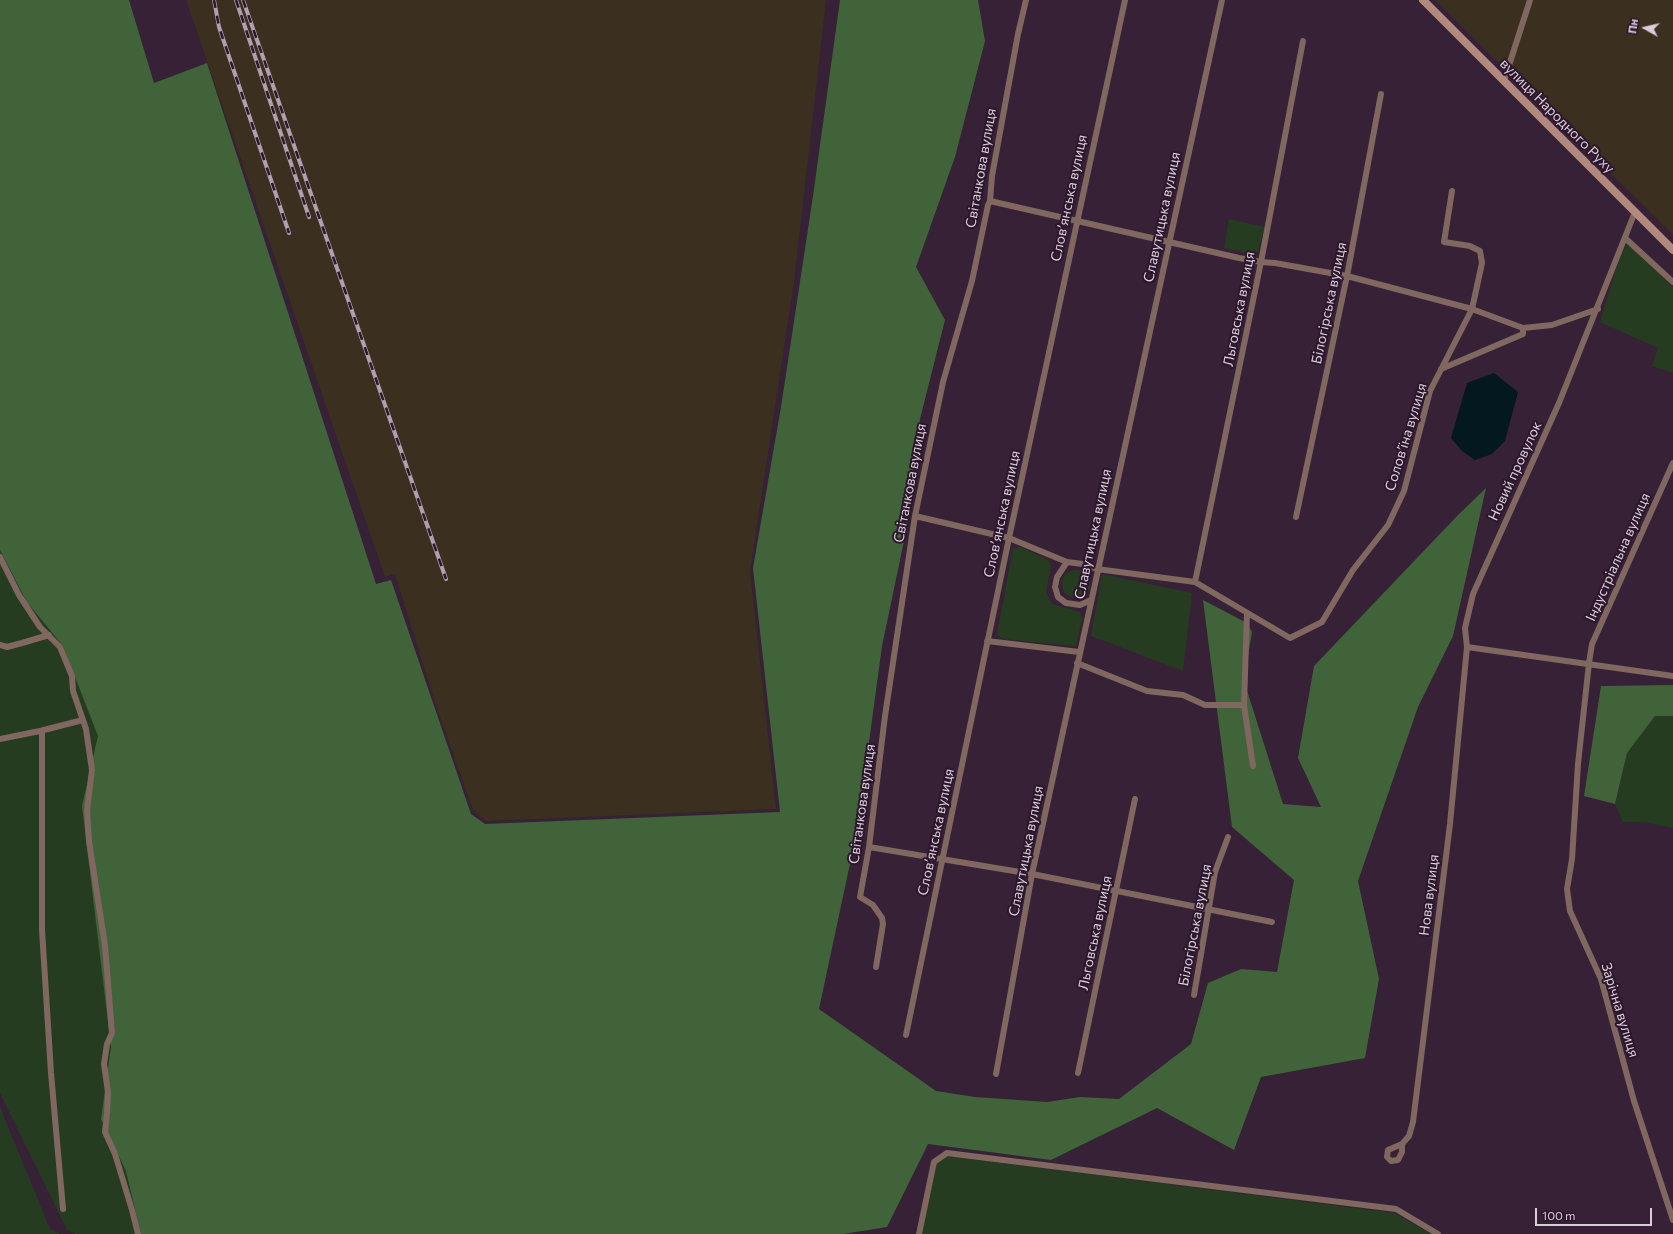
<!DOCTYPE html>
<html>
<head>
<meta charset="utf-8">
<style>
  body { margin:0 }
  #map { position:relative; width:1673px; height:1234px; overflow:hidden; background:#362136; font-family:Commissioner,sans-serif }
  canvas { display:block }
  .north { position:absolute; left:1625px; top:8px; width:40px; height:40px; -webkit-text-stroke:3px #2c172c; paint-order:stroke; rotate:278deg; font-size:11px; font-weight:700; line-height:16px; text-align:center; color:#dbcdda }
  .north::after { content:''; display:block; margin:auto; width:14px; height:18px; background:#dbcdda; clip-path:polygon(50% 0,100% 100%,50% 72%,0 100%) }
  .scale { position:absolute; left:1535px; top:1208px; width:117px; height:18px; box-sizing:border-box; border:2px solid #dbcdda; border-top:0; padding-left:5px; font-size:12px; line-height:14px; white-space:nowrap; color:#dbcdda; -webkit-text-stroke:3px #2c172c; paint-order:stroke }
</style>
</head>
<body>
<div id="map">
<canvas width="1673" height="1234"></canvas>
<div class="north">Пн</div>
<div class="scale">100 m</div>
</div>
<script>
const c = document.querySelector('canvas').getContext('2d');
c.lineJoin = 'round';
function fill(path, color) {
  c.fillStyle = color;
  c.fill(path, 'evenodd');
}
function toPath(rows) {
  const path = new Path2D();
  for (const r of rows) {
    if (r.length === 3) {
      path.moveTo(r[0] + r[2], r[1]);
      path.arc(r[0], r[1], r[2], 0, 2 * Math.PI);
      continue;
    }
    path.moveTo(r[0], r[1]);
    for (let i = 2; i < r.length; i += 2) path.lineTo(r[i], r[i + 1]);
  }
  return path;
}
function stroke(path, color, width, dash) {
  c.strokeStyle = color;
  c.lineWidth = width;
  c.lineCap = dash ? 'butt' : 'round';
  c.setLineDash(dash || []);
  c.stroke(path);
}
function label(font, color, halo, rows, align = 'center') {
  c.font = font + ' Commissioner,sans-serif';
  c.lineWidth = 4;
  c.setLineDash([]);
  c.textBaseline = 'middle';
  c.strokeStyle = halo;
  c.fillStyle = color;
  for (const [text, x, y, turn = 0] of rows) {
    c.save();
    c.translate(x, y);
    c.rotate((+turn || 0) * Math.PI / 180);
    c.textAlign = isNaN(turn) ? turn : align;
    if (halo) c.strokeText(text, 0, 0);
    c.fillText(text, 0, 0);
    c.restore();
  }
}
fill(toPath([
  [186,0,826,0,794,282,750,571,776,809,486,821,473,810,435,702,395,574,385,577],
  [1436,0,1673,0,1673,235,1490,54]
]), '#3b2f20');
fill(toPath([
  [1229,219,1265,227,1258,252,1251,254,1224,248],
  [1627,244,1673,287,1673,373,1652,366,1658,348,1600,322,1619,260],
  [0,533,57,631,101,733,164,1234,76,1234,67,1230,0,1093],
  [1021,547,1048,560,1051,566,1046,592,1052,604,1080,612,1082,619,1076,646,1003,639,997,635,1013,548],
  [1076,584,14],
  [1102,574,1192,593,1183,671,1091,636],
  [1655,716,1673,716,1673,828,1644,822,1623,822,1615,804,1627,753],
  [0,1107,50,1229,60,1234,0,1234],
  [947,1156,1394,1213,1431,1234,921,1234,936,1164]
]), '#263c21');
fill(toPath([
  [0,0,129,0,154,83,207,63,376,584,391,580,471,814,485,824,780,812,753,568,781,407,813,196,840,0,978,0,985,41,955,157,916,267,945,320,920,419,908,522,882,646,857,831,819,1009,936,1091,975,1097,1047,1102,1080,1097,1119,1099,1191,1044,1208,983,1241,969,1277,972,1294,880,1232,827,1203,600,1247,623,1252,632,1244,681,1283,804,1321,807,1298,758,1314,666,1458,515,1486,488,1453,636,1418,707,1358,881,1379,979,1365,1058,1261,1077,1234,1150,1157,1108,1051,1160,928,1144,887,1227,843,1234,141,1234,126,1171,101,1119,111,1047,82,806,98,736,63,646,27,602,0,550],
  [1673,685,1673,716,1655,716,1627,753,1615,804,1584,796,1601,686]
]), '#41633a');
fill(toPath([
  [1494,373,1518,392,1505,441,1492,454,1475,460,1462,451,1451,438,1467,383]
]), '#041820');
stroke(toPath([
  [1504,81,1530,0],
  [990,201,1239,258,1261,262,1275,263,1347,276,1472,309,1523,328,1552,325,1598,309],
  [1625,238,1673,282],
  [1441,369,1523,334,1523,328],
  [1673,463,1592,644,1589,663,1578,764,1572,859,1567,889,1570,911,1601,979,1634,1101,1673,1220],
  [915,516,1009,538,1067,562,1083,564,1097,569,1195,582,1290,638,1322,622,1353,570,1388,525,1404,491,1430,391,1472,309,1482,263,1480,251,1470,246,1444,242,1452,191],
  [1296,517,1347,276,1381,94],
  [0,557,19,595,40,627,60,647,72,676,73,691,86,729,92,770,87,810,89,841,105,946,112,1033,107,1044,104,1064,108,1092,107,1113,105,1132,115,1154,132,1210,138,1234],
  [1067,562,1057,577,1055,587,1058,597,1066,603,1080,605,1091,600],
  [1195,582,1261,262,1303,41],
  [1247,613,1244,705,1253,766],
  [987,641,1079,652],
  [0,645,7,647,22,643,49,635],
  [1467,647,1673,676],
  [1077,663,1147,691,1183,695,1205,705,1244,705],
  [42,731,42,930,51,1073,63,1209],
  [0,739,40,731,83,720],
  [869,847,1032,874,1272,922],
  [876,967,883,924,882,918,873,905,860,897,869,847,885,716,915,516,943,382,972,281,988,205,990,201,992,176,1018,34,1026,0],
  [1194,995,1215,872,1228,837],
  [906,1035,1009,538,1125,0],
  [1078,1073,1135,799],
  [996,1074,1032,874,1222,0],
  [1402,1144,1402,1152,1398,1160,1391,1161,1387,1157,1388,1150,1402,1144,1409,1136,1413,1122,1450,824,1467,647,1465,628,1473,594,1559,403,1635,212],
  [919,1234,934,1162,947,1153,1396,1209,1438,1234]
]), '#806760', 6);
stroke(toPath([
  [1423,0,1673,250]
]), '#b1897e', 8);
const rail = toPath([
  [214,0,219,27,289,233],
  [236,0,309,217],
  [243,0,446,579]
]);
stroke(rail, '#b0a0af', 4);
stroke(rail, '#2c172c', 2.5, [8]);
label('14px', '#dbcdda', '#2c172c', [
  ["вулиця Народного Руху",1557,116,45],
  ["Світанкова вулиця",981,168,-80],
  ["Словʼянська вулиця",1069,198,-78],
  ["Славутицька вулиця",1162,217,-78],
  ["Білогірська вулиця",1329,303,-78],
  ["Льговська вулиця",1239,309,-79],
  ["Соловʼїна вулиця",1406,437,-73],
  ["Новий провулок",1515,471,-65],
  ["Світанкова вулиця",910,483,-79],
  ["Словʼянська вулиця",1002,514,-78],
  ["Славутицька вулиця",1093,534,-78],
  ["Індустріальна вулиця",1618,557,-66],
  ["Світанкова вулиця",862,804,-82],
  ["Словʼянська вулиця",936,832,-78],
  ["Славутицька вулиця",1026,851,-79],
  ["Нова вулиця",1429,895,-83],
  ["Білогірська вулиця",1195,925,-79],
  ["Льговська вулиця",1095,933,-78],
  ["Зарічна вулиця",1620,1010,73]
]);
</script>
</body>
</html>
